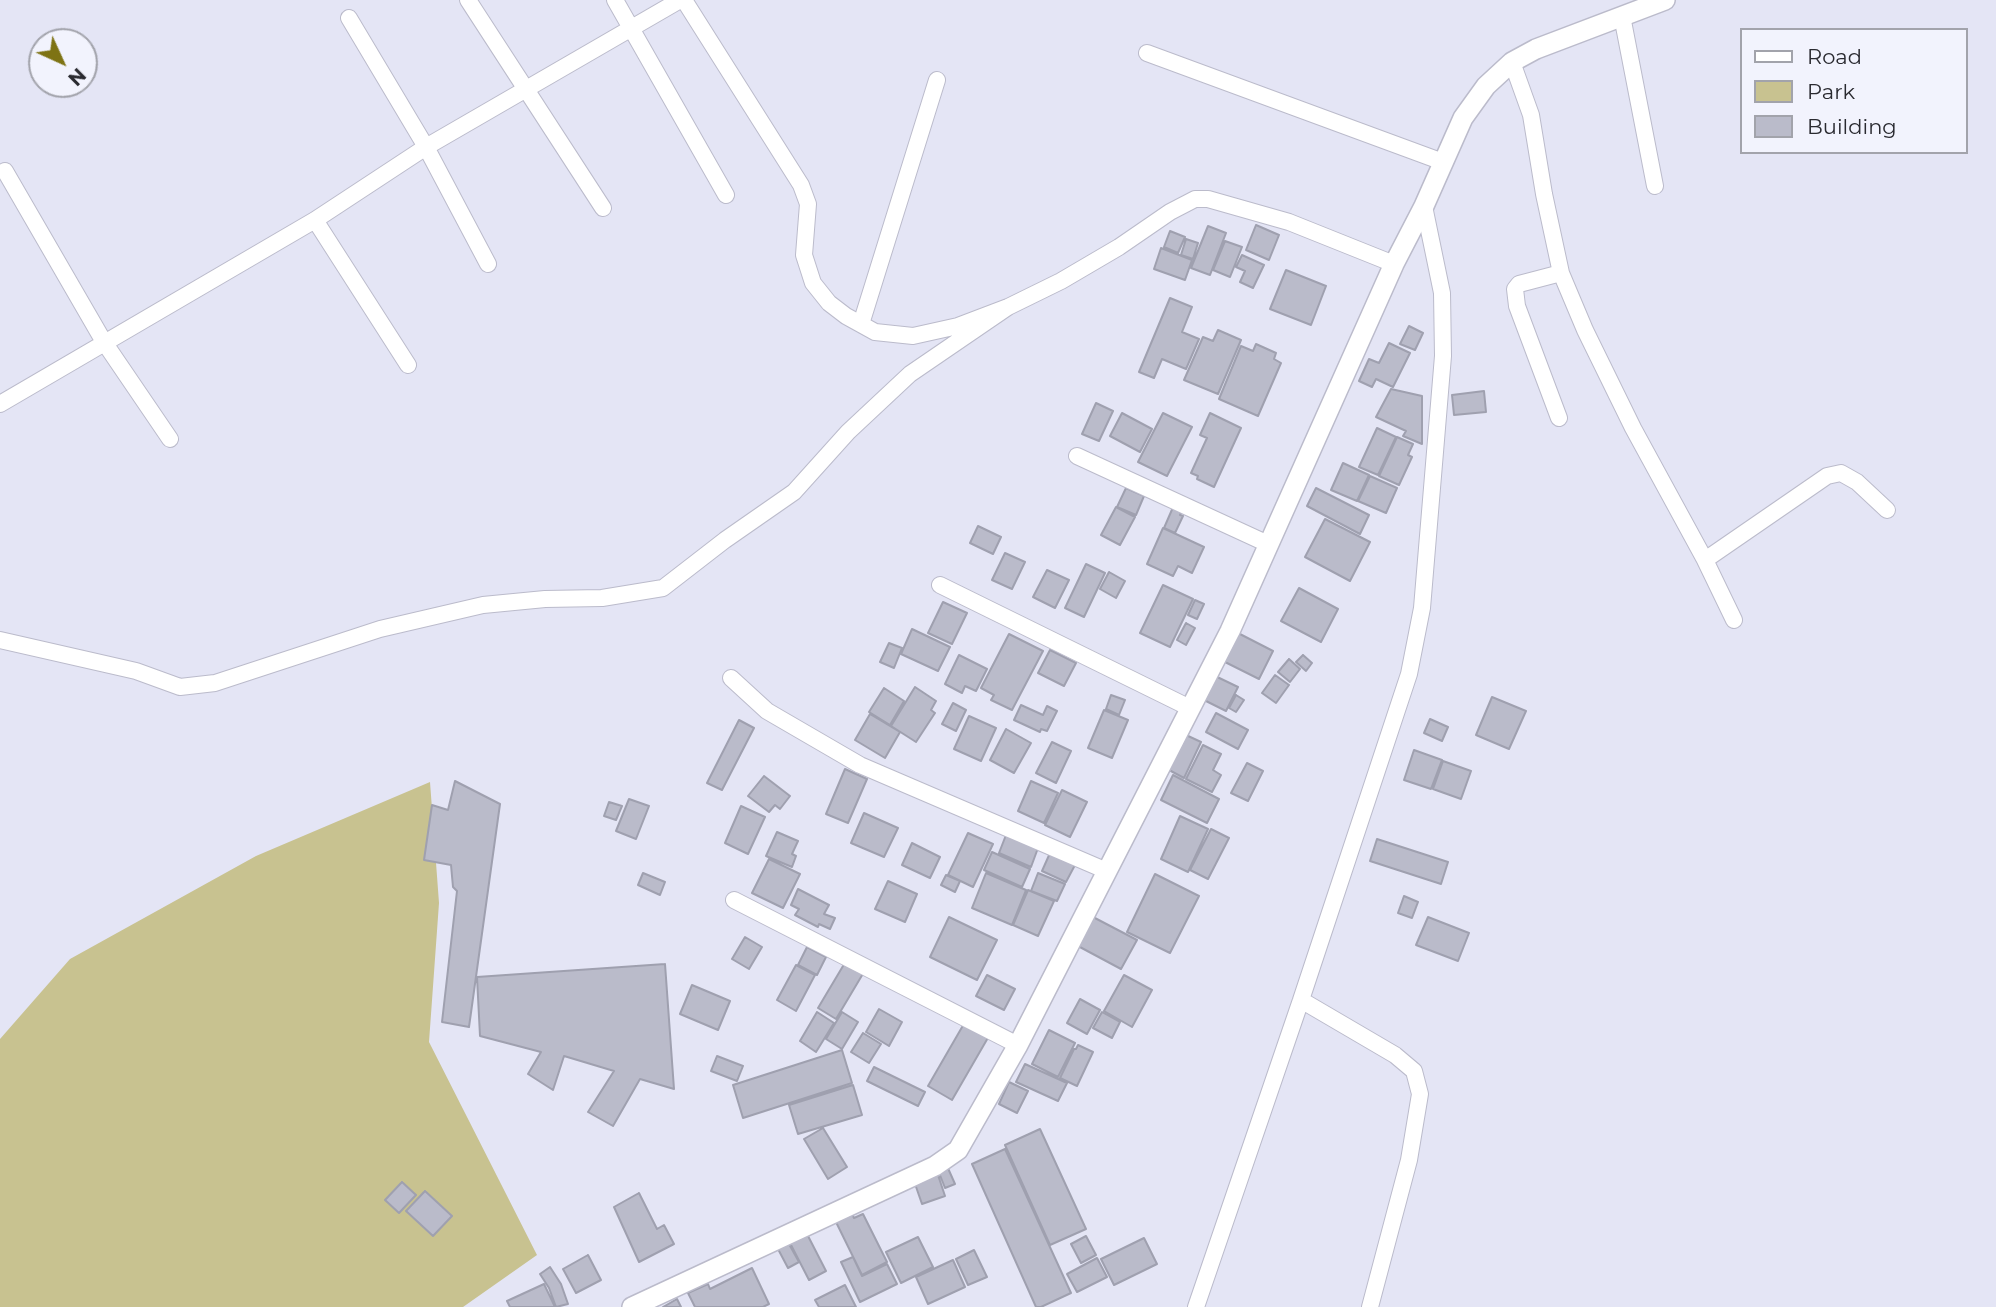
<!DOCTYPE html>
<html>
<head>
<meta charset="utf-8">
<style>
  body { margin:0 }
  #map { position:relative; width:1996px; height:1307px; overflow:hidden; background:#e4e5f5; font-family:Montserrat,sans-serif }
  canvas { display:block }
  .legend { position:absolute; left:1740px; top:28px; width:228px; height:126px; box-sizing:border-box; background:#f2f3fd; border:2px solid #a2a3ab; margin:0; padding:9px 12px; list-style:none; font-size:21px; color:#2a2a30 }
  .legend li { display:flex; align-items:center; gap:14px; height:35px }
  .legend b { width:35px; border:2px solid #a2a3ab }
  .north { position:absolute; left:28px; top:28px; width:70px; height:70px; box-sizing:border-box; background:#f2f3fd; border:2px solid #a2a3ab; border-radius:50%; rotate:135deg; font-size:19px; font-weight:700; line-height:28px; text-align:center; color:#2a2a30 }
  .north::after { content:''; display:block; margin:auto; width:24px; height:32px; background:#7e7314; clip-path:polygon(50% 0,100% 100%,50% 72%,0 100%) }
</style>
</head>
<body>
<div id="map">
<canvas width="1996" height="1307"></canvas>
<ul class="legend">
<li><b style="height:9px;background:#fff"></b>Road</li>
<li><b style="height:19px;background:#c8c290"></b>Park</li>
<li><b style="height:19px;background:#babbca"></b>Building</li>
</ul>
<div class="north">N</div>
</div>
<script>
const c = document.querySelector('canvas').getContext('2d');
c.lineJoin = 'round';
function fill(path, color) {
  c.fillStyle = color;
  c.fill(path, 'evenodd');
}
function toPath(rows) {
  const path = new Path2D();
  for (const r of rows) {
    path.moveTo(r[0], r[1]);
    for (let i = 2; i < r.length; i += 2) path.lineTo(r[i], r[i + 1]);
  }
  return path;
}
function stroke(path, color, width, dash) {
  c.strokeStyle = color;
  c.lineWidth = width;
  c.lineCap = dash ? 'butt' : 'round';
  c.setLineDash(dash || []);
  c.stroke(path);
}
fill(toPath([
  [430,782,439,903,429,1042,537,1255,463,1307,0,1307,0,1039,70,959,256,856]
]), '#c8c290');
const building = toPath([
  [1256,225,1279,235,1269,260,1246,250,1256,225],
  [1208,226,1226,233,1210,275,1191,268,1208,226],
  [1170,231,1185,237,1178,253,1164,247,1170,231],
  [1186,239,1198,243,1193,259,1181,255,1186,239],
  [1225,241,1242,247,1230,277,1213,270,1225,241],
  [1161,248,1192,260,1185,280,1154,269,1161,248],
  [1242,255,1264,265,1253,288,1240,282,1245,271,1236,267,1242,255],
  [1286,270,1326,286,1311,325,1270,309,1286,270],
  [1170,298,1192,307,1182,332,1199,339,1186,369,1162,359,1154,378,1139,372,1170,298],
  [1409,326,1423,333,1415,350,1400,344,1409,326],
  [1218,330,1241,340,1218,394,1184,380,1203,337,1213,341,1218,330],
  [1389,343,1410,353,1393,387,1376,379,1372,387,1359,381,1369,359,1379,363,1389,343],
  [1256,344,1276,353,1274,359,1281,363,1258,416,1219,399,1241,346,1253,351,1256,344],
  [1391,389,1422,396,1422,444,1403,436,1406,431,1376,417,1391,389],
  [1484,391,1486,412,1454,415,1452,395,1484,391],
  [1096,403,1113,411,1099,441,1082,434,1096,403],
  [1122,413,1152,429,1140,452,1110,436,1122,413],
  [1163,413,1192,427,1167,476,1138,462,1163,413],
  [1210,413,1241,428,1214,487,1197,479,1198,476,1191,473,1207,438,1200,435,1210,413],
  [1377,428,1396,437,1378,475,1359,467,1377,428],
  [1397,437,1413,444,1408,455,1412,457,1399,485,1379,476,1397,437],
  [1343,463,1369,475,1357,501,1331,490,1343,463],
  [1370,476,1397,488,1386,513,1358,501,1370,476],
  [1126,488,1144,496,1136,515,1117,507,1126,488],
  [1316,488,1369,515,1360,534,1307,506,1316,488],
  [1174,505,1183,509,1180,515,1183,516,1175,533,1164,528,1174,505],
  [1116,507,1135,517,1120,545,1101,535,1116,507],
  [1325,519,1370,542,1350,581,1305,557,1325,519],
  [978,526,1001,537,993,554,970,543,978,526],
  [1163,528,1204,547,1192,573,1178,566,1173,576,1147,564,1163,528],
  [1005,553,1025,562,1012,589,992,580,1005,553],
  [1086,564,1105,573,1084,617,1065,608,1086,564],
  [1047,570,1069,580,1055,608,1033,597,1047,570],
  [1109,572,1125,581,1116,598,1100,589,1109,572],
  [1163,585,1193,599,1170,647,1140,633,1163,585],
  [1299,588,1338,609,1321,642,1281,621,1299,588],
  [1195,600,1204,604,1197,619,1188,615,1195,600],
  [943,602,967,613,952,644,928,633,943,602],
  [1186,623,1195,628,1186,645,1177,640,1186,623],
  [912,629,950,647,938,671,901,654,912,629],
  [1236,632,1273,651,1259,679,1221,660,1236,632],
  [1009,634,1043,651,1012,710,991,700,994,695,981,688,1009,634],
  [889,643,902,648,894,668,880,662,889,643],
  [1050,650,1076,663,1064,686,1038,673,1050,650],
  [959,655,987,669,976,691,965,686,962,693,945,684,959,655],
  [1303,655,1312,663,1306,671,1296,662,1303,655],
  [1289,659,1300,669,1290,682,1278,672,1289,659],
  [1211,674,1238,687,1226,711,1200,698,1211,674],
  [1275,675,1289,685,1276,703,1262,693,1275,675],
  [915,687,936,701,931,710,935,713,916,742,891,726,915,687],
  [884,688,904,701,890,725,869,712,884,688],
  [1111,695,1125,700,1119,715,1106,709,1111,695],
  [1236,695,1244,700,1236,712,1229,708,1236,695],
  [1492,697,1526,711,1509,749,1476,735,1492,697],
  [953,703,966,710,956,731,942,724,953,703],
  [1021,705,1043,715,1047,706,1057,711,1047,731,1041,729,1040,732,1014,720,1021,705],
  [1104,710,1128,720,1112,758,1088,748,1104,710],
  [1216,713,1248,730,1238,749,1206,732,1216,713],
  [870,714,900,732,885,758,855,740,870,714],
  [969,716,996,728,981,761,954,749,969,716],
  [1430,719,1448,727,1442,741,1424,733,1430,719],
  [739,720,754,728,722,790,707,783,739,720],
  [1006,729,1031,743,1014,773,990,760,1006,729],
  [1186,735,1201,742,1184,778,1169,770,1186,735],
  [1052,742,1071,751,1056,783,1036,773,1052,742],
  [1203,745,1221,754,1213,770,1221,775,1212,792,1186,779,1203,745],
  [1414,750,1442,760,1431,789,1404,780,1414,750],
  [1443,761,1471,771,1461,799,1433,789,1443,761],
  [1247,763,1263,771,1248,801,1231,793,1247,763],
  [845,769,867,779,848,823,826,814,845,769],
  [1173,775,1219,799,1207,823,1161,800,1173,775],
  [764,776,790,796,780,809,775,805,769,812,748,796,764,776],
  [455,781,500,804,469,1027,442,1022,457,891,453,887,451,865,424,860,432,805,448,810,455,781],
  [1031,781,1058,793,1044,823,1018,811,1031,781],
  [1062,790,1087,802,1070,837,1045,825,1062,790],
  [629,799,649,806,636,839,616,831,629,799],
  [609,802,622,806,616,820,604,816,609,802],
  [741,806,765,817,748,854,725,843,741,806],
  [864,813,898,828,884,857,851,843,864,813],
  [1180,816,1208,829,1188,872,1161,859,1180,816],
  [1211,829,1229,838,1208,879,1190,870,1211,829],
  [777,832,798,841,792,854,796,856,792,867,766,856,777,832],
  [968,833,993,844,973,887,948,875,968,833],
  [1006,835,1038,848,1031,867,999,853,1006,835],
  [1377,839,1448,862,1441,884,1370,861,1377,839],
  [912,843,940,857,930,878,902,865,912,843],
  [992,852,1030,869,1022,887,984,870,992,852],
  [1050,853,1075,865,1066,882,1042,871,1050,853],
  [769,859,800,874,783,908,752,893,769,859],
  [643,873,665,882,660,895,638,885,643,873],
  [986,873,1026,890,1012,925,972,908,986,873],
  [1038,873,1065,884,1057,901,1031,891,1038,873],
  [1155,874,1199,896,1170,953,1127,932,1155,874],
  [946,875,960,881,955,892,941,885,946,875],
  [888,881,917,894,905,922,875,909,888,881],
  [798,889,829,905,824,914,835,918,830,929,819,924,818,927,795,915,799,909,791,905,798,889],
  [1028,890,1054,901,1038,936,1013,925,1028,890],
  [1404,896,1418,902,1412,918,1398,913,1404,896],
  [949,917,997,940,977,980,930,957,949,917],
  [1093,917,1137,940,1121,969,1078,946,1093,917],
  [1428,917,1469,933,1458,961,1416,945,1428,917],
  [745,937,762,947,749,969,732,959,745,937],
  [807,947,826,957,817,975,798,965,807,947],
  [846,961,864,972,836,1019,818,1008,846,961],
  [665,964,674,1089,640,1079,613,1126,588,1112,614,1071,564,1056,553,1090,528,1074,541,1052,480,1036,477,977,665,964],
  [796,965,815,975,796,1011,777,1000,796,965],
  [987,975,1015,989,1004,1010,976,996,987,975],
  [1124,975,1152,990,1132,1027,1104,1011,1124,975],
  [692,985,730,1001,718,1030,680,1014,692,985],
  [1080,999,1100,1010,1087,1034,1067,1023,1080,999],
  [879,1009,902,1022,889,1046,866,1032,879,1009],
  [817,1012,834,1023,816,1052,800,1041,817,1012],
  [842,1012,858,1022,842,1049,826,1039,842,1012],
  [1102,1012,1120,1022,1112,1038,1093,1028,1102,1012],
  [965,1022,989,1036,952,1100,928,1086,965,1022],
  [1049,1030,1075,1043,1058,1077,1032,1064,1049,1030],
  [863,1033,881,1044,869,1063,851,1052,863,1033],
  [1078,1045,1093,1052,1077,1086,1060,1078,1074,1049,1076,1049,1078,1045],
  [842,1050,852,1083,743,1118,733,1085,842,1050],
  [717,1056,743,1066,737,1081,711,1071,717,1056],
  [1025,1064,1067,1083,1058,1101,1016,1082,1025,1064],
  [874,1067,925,1092,918,1106,867,1081,874,1067],
  [1009,1082,1028,1091,1017,1113,999,1104,1009,1082],
  [853,1085,862,1115,798,1134,789,1105,853,1085],
  [823,1128,847,1167,828,1179,804,1139,823,1128],
  [1040,1129,1086,1229,1050,1245,1005,1145,1040,1129],
  [1005,1149,1071,1293,1041,1307,1036,1307,972,1164,1005,1149],
  [947,1166,955,1184,945,1188,938,1170,947,1166],
  [937,1172,945,1196,922,1204,914,1181,937,1172],
  [402,1182,416,1195,399,1213,385,1200,402,1182],
  [425,1191,452,1216,433,1236,406,1211,425,1191],
  [639,1193,657,1229,664,1225,674,1244,639,1262,614,1207,639,1193],
  [851,1212,854,1218,863,1214,887,1262,862,1275,835,1220,851,1212],
  [807,1234,826,1271,809,1280,790,1243,807,1234],
  [1086,1236,1096,1255,1081,1263,1071,1244,1086,1236],
  [918,1237,933,1267,901,1283,886,1252,918,1237],
  [1144,1238,1157,1264,1114,1285,1101,1259,1144,1238],
  [789,1244,799,1262,788,1268,778,1249,789,1244],
  [974,1250,987,1277,968,1285,956,1259,974,1250],
  [588,1255,601,1280,576,1293,563,1269,588,1255],
  [853,1257,862,1276,887,1264,897,1284,860,1302,841,1262,853,1257],
  [1097,1258,1107,1277,1077,1292,1067,1274,1097,1258],
  [953,1260,965,1287,928,1304,916,1277,953,1260],
  [550,1267,561,1284,568,1304,556,1307,549,1288,540,1274,550,1267],
  [752,1268,769,1304,763,1307,695,1307,688,1293,708,1284,710,1289,752,1268],
  [544,1284,555,1307,510,1307,507,1301,544,1284],
  [845,1285,856,1307,819,1307,815,1300,845,1285],
  [677,1299,681,1307,663,1307,677,1299]
]);
fill(building, '#babbca');
stroke(building, '#9fa0af', 2);
const minor = toPath([
  [468,0,603,208],
  [615,0,726,195],
  [684,0,801,185,808,204,804,255,813,283,829,303,846,316,875,332,913,336,958,326,1008,307,1061,281,1119,247,1170,212,1195,199,1208,199,1289,222,1394,264],
  [1622,16,1655,186],
  [349,18,426,147,488,264],
  [1147,53,1443,162],
  [1512,62,1531,115,1544,194,1561,273,1585,330,1633,428,1705,560,1734,620],
  [5,171,104,342,170,439],
  [315,220,408,365],
  [861,324,937,80],
  [0,404,315,220,426,147,680,0],
  [1559,418,1517,306,1515,289,1519,284,1561,273],
  [1077,456,1268,544],
  [1705,560,1827,476,1841,473,1857,482,1887,510],
  [940,585,1190,708],
  [0,640,136,671,180,687,215,683,380,629,483,605,545,599,602,598,663,588,725,540,794,492,848,432,910,374,1008,307],
  [731,678,767,711,860,765,1107,871],
  [734,900,1018,1045],
  [1301,1000,1395,1055,1414,1071,1420,1094,1409,1160,1370,1307],
  [1196,1307,1301,1000,1409,674,1422,608,1443,356,1442,293,1424,206]
]);
const tertiary = toPath([
  [632,1307,935,1166,958,1150,1018,1045,1230,631,1394,264,1424,206,1463,118,1486,86,1512,62,1536,49,1665,0]
]);
stroke(minor, '#bbbbcb', 18);
stroke(tertiary, '#bbbbcb', 22);
stroke(minor, '#fff', 16);
stroke(tertiary, '#fff', 19);
</script>
</body>
</html>
